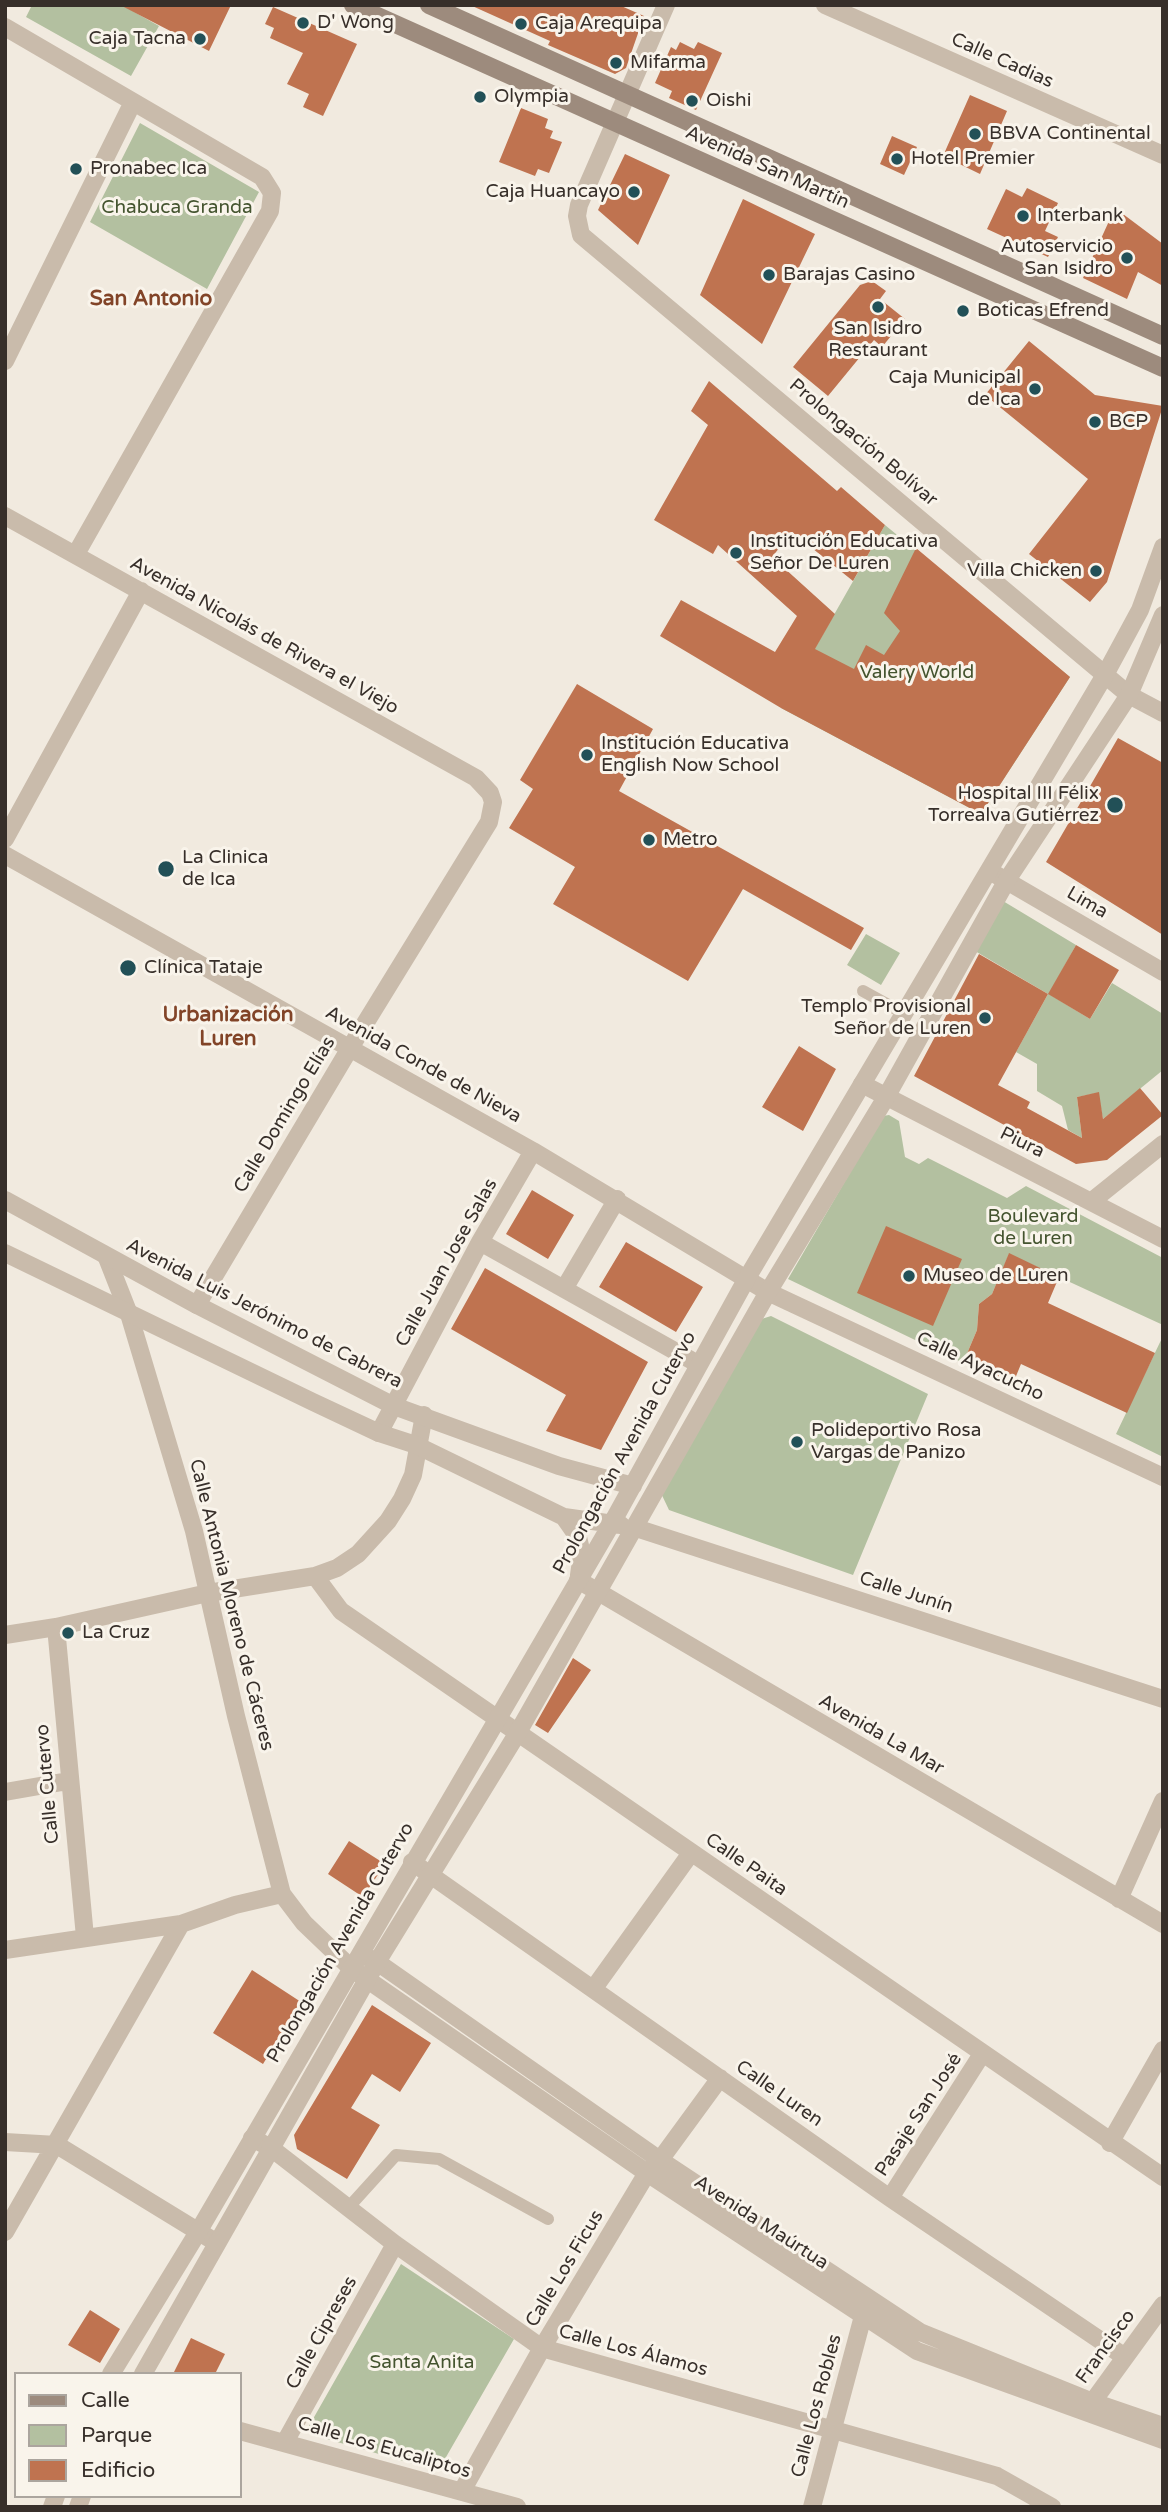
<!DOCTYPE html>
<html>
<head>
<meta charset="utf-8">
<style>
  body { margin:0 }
  #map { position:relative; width:1168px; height:2512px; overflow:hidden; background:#f1eadf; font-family:"Varela Round",sans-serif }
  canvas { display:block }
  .frame { position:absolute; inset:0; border:7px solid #372f2a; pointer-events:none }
  .legend { position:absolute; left:14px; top:2372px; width:228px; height:126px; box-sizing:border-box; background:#f9f4eb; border:2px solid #aba59e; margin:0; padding:9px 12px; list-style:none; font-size:21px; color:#372f2a }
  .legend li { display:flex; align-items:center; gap:14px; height:35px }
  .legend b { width:35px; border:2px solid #aba59e }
</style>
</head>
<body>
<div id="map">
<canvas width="1168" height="2512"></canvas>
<div class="frame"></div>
<ul class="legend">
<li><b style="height:9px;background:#9d8b7d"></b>Calle</li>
<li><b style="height:19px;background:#b3c0a0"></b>Parque</li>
<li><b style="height:19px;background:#bf7350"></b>Edificio</li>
</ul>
</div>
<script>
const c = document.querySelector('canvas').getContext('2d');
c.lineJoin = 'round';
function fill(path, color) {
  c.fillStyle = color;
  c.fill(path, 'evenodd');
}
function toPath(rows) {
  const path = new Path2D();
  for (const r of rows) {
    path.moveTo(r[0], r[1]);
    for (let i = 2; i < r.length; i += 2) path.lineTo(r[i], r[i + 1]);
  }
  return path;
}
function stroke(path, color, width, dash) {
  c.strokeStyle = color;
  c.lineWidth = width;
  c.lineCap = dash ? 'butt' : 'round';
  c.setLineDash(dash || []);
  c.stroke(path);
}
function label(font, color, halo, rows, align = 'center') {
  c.font = font + ' "Varela Round",sans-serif';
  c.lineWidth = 6;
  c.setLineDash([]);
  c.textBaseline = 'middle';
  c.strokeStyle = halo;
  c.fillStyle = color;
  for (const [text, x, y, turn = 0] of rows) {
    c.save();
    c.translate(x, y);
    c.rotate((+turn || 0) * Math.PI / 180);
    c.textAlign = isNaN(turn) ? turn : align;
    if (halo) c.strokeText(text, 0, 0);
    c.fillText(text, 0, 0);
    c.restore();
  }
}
fill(toPath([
  [32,5,122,5,159,26,131,76,26,17],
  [140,123,259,192,207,289,90,222],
  [885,525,1070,677,981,814,781,708],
  [1003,901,1076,945,1049,994,1090,1019,1112,983,1163,1014,1163,1070,1103,1119,1098,1093,1077,1097,1082,1138,1068,1130,1062,1106,1037,1091,1037,1064,1016,1052,1048,994,975,951],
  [866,934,900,953,881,985,847,965],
  [889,1115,899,1121,905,1157,919,1164,928,1158,1007,1198,1026,1186,1163,1258,1163,1325,1009,1254,992,1294,979,1304,977,1330,963,1363,788,1279,883,1116],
  [771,1316,928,1394,853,1575,669,1510,659,1489,755,1321],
  [1163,1336,1163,1457,1116,1434],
  [401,2264,514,2339,438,2471,313,2435,309,2426]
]), '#b3c0a0');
fill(toPath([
  [120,5,231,5,209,51],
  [470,5,619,5,644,16,626,68,615,74,548,45,550,41],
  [273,7,357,44,323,116,303,107,309,94,287,84,303,53,270,38,274,28,265,24],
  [680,42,694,49,698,42,722,53,696,110,669,98,672,91,655,83,671,47,676,50],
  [970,95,1007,111,980,174,943,156],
  [521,108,548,119,545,128,553,131,550,138,562,142,549,173,538,169,535,176,499,162],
  [892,136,917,147,904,175,880,164],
  [625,154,670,175,638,245,598,210],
  [1027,188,1058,203,1045,231,1058,237,1048,257,987,229,1006,189,1022,197],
  [743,199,815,234,762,344,700,295],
  [1115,208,1163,244,1163,286,1138,272,1127,299,1083,278],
  [872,281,886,291,880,299,905,319,882,347,874,340,828,396,793,367,860,285],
  [1029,341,1095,395,1163,406,1107,582,1090,602,1029,554,1088,479,985,395],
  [709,381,837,491,841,487,885,525,853,581,792,532,772,557,835,614,815,649,854,669,866,645,884,655,900,631,884,613,916,548,1070,677,981,814,781,708,660,636,681,600,775,652,797,616,718,545,713,554,654,520,708,425,691,411],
  [577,684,653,729,619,791,864,928,851,950,743,889,688,981,553,904,575,867,509,828,533,789,520,780],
  [1118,738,1163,763,1163,935,1046,862],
  [1076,945,1119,970,1090,1019,1048,994],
  [979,954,1048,994,998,1085,1030,1102,1027,1108,1082,1138,1077,1097,1099,1092,1103,1119,1140,1088,1163,1115,1107,1160,1076,1164,914,1076],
  [799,1046,836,1069,803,1131,762,1107],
  [532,1190,574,1215,548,1259,506,1234],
  [886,1226,962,1259,933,1326,857,1293],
  [626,1242,703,1287,676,1332,599,1287],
  [1009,1253,1059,1277,1048,1303,1155,1353,1127,1413,1021,1364,1012,1386,963,1363,977,1330,979,1304,992,1294],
  [485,1268,648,1362,601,1450,546,1431,566,1395,451,1329],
  [573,1658,591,1670,548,1733,535,1725],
  [349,1841,385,1864,363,1897,328,1874],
  [252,1970,301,2002,263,2064,213,2033],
  [372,2005,431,2043,400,2092,372,2074,351,2108,380,2125,347,2179,297,2149,294,2135],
  [90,2310,120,2329,100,2363,68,2345],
  [191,2338,225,2354,215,2374,173,2374]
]), '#bf7350');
stroke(toPath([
  [863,991,903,1013],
  [348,2208,396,2155,439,2159,548,2219]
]), '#c9bbab', 12);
stroke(toPath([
  [666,5,579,205,577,216,581,235,1129,695,1163,713],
  [825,5,1163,155],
  [5,27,262,177,272,193,270,211,76,554],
  [5,361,133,102],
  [5,516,476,778,490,793,493,802,489,822,350,1048,197,1305],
  [5,839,141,591],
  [5,855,533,1151,768,1292,1163,1477],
  [993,873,1163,972],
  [862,1084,1163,1239],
  [1092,1201,1163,1144],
  [480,1242,698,1364],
  [107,1258,129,1314,194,1531,236,1716,282,1894,304,1923,352,1969,647,2173,917,2351,1163,2440],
  [564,1289,617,1199],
  [379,1433,480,1242,533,1151],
  [636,1528,1163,1699],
  [315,1576,341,1611,1163,2177],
  [578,1580,1163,1924],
  [56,1627,85,1937],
  [5,1635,56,1627,208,1593,315,1576,337,1568,358,1554,388,1521,402,1499,413,1475,424,1415],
  [5,1792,68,1781],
  [412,1862,890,2198,1125,2357],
  [1119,1899,1163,1801],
  [5,1950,181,1924,235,1905,282,1894],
  [363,1955,377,1962,660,2160,920,2332,1093,2402,1163,2426],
  [594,1988,691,1853],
  [252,2138,271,2148,395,2244,542,2348,997,2476,1052,2507],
  [5,2142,57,2145,217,2243],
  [1110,2143,1163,2050],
  [890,2198,982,2054],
  [5,2232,181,1924],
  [1086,2411,1163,2305],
  [240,2431,517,2507],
  [285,2442,395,2244],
  [462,2491,542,2348,647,2173,660,2160,720,2078],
  [812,2507,863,2316]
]), '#c9bbab', 18);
stroke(toPath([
  [5,1200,197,1305,394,1406,559,1466,633,1486],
  [5,1253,313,1402,379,1433,416,1445,564,1517,621,1525],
  [564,1517,578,1537,582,1554,579,1575],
  [111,2374,198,2232,612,1523,747,1278,1106,673,1140,610,1163,547],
  [143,2374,377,1962,517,1734,768,1292,885,1099,1007,880,1129,695,1163,615],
  [52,2507,56,2496],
  [78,2507,82,2496]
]), '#c9bbab', 18);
stroke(toPath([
  [353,5,1163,368],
  [429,5,1163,336]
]), '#9d8b7d', 18);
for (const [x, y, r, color] of [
  [303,23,7,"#225057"],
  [521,24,7,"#225057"],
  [200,39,7,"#225057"],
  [616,63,7,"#225057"],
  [480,97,7,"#225057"],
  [692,101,7,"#225057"],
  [975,134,7,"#225057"],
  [897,159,7,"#225057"],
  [76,169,7,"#225057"],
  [634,192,7,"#225057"],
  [1023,216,7,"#225057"],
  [1127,258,7,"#225057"],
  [769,275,7,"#225057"],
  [878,307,7,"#225057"],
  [963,311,7,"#225057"],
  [1035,389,7,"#225057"],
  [1095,422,7,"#225057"],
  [736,553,7,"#225057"],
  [1096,571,7,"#225057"],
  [587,755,7,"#225057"],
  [1115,805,9,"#225057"],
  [649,840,7,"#225057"],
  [166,869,9,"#225057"],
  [128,968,9,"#225057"],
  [985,1018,7,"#225057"],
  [909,1276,7,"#225057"],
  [797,1442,7,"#225057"],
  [68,1633,7,"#225057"]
]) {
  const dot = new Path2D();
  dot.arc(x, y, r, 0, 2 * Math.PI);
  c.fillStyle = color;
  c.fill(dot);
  stroke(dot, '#f9f4eb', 2.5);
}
label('19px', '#372f2a', '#f9f4eb', [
  ["D' Wong",317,23],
  ["Caja Arequipa",535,24],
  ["Caja Tacna",186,39,"right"],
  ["Mifarma",630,63],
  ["Olympia",494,97],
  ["Oishi",706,101],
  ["BBVA Continental",989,134],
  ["Hotel Premier",911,159],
  ["Pronabec Ica",90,169],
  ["Caja Huancayo",620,192,"right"],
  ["Interbank",1037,216],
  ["Autoservicio",1113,247,"right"],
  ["San Isidro",1113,269,"right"],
  ["Barajas Casino",783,275],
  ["Boticas Efrend",977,311],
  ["San Isidro",878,329,"center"],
  ["Restaurant",878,351,"center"],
  ["Caja Municipal",1021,378,"right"],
  ["de Ica",1021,400,"right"],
  ["BCP",1109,422],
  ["Institución Educativa",750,542],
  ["Señor De Luren",750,564],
  ["Villa Chicken",1082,571,"right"],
  ["Institución Educativa",601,744],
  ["English Now School",601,766],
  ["Hospital III Félix",1099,794,"right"],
  ["Torrealva Gutiérrez",1099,816,"right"],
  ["Metro",663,840],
  ["La Clinica",182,858],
  ["de Ica",182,880],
  ["Clínica Tataje",144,968],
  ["Templo Provisional",971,1007,"right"],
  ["Señor de Luren",971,1029,"right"],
  ["Museo de Luren",923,1276],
  ["Polideportivo Rosa",811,1431],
  ["Vargas de Panizo",811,1453],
  ["La Cruz",82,1633]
], 'left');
label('19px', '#372f2a', '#f9f4eb', [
  ["Calle Cadias",1002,61,24],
  ["Avenida San Martín",767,168,24],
  ["Prolongación Bolívar",863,443,40],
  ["Avenida Nicolás de Rivera el Viejo",264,636,29],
  ["Lima",1087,903,30],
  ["Avenida Conde de Nieva",423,1065,29],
  ["Calle Domingo Elías",285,1115,-59],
  ["Piura",1022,1143,26],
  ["Calle Juan Jose Salas",447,1263,-61],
  ["Avenida Luis Jerónimo de Cabrera",264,1314,27],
  ["Calle Ayacucho",980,1367,25],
  ["Prolongación Avenida Cutervo",625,1453,-61],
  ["Calle Junín",906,1593,18],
  ["Calle Antonia Moreno de Cáceres",231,1605,76],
  ["Avenida La Mar",881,1735,30],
  ["Calle Cutervo",48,1784,-95],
  ["Calle Paita",746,1865,35],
  ["Prolongación Avenida Cutervo",341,1943,-60],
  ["Calle Luren",779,2094,35],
  ["Pasaje San José",919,2115,-57],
  ["Avenida Maúrtua",761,2223,33],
  ["Calle Los Ficus",565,2269,-59],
  ["Calle Cipreses",322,2333,-61],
  ["Francisco",1106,2347,-54],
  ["Calle Los Álamos",633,2351,15],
  ["Calle Los Robles",817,2406,-75],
  ["Calle Los Eucaliptos",384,2448,16]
]);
label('19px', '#44542f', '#f9f4eb', [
  ["Chabuca Granda",177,208],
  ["Valery World",917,673],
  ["Boulevard",1033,1217],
  ["de Luren",1033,1239],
  ["Santa Anita",422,2363]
]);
label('bold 21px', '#824428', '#f9f4eb', [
  ["San Antonio",151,299],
  ["Urbanización",228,1015],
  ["Luren",228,1039]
]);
</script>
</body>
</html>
